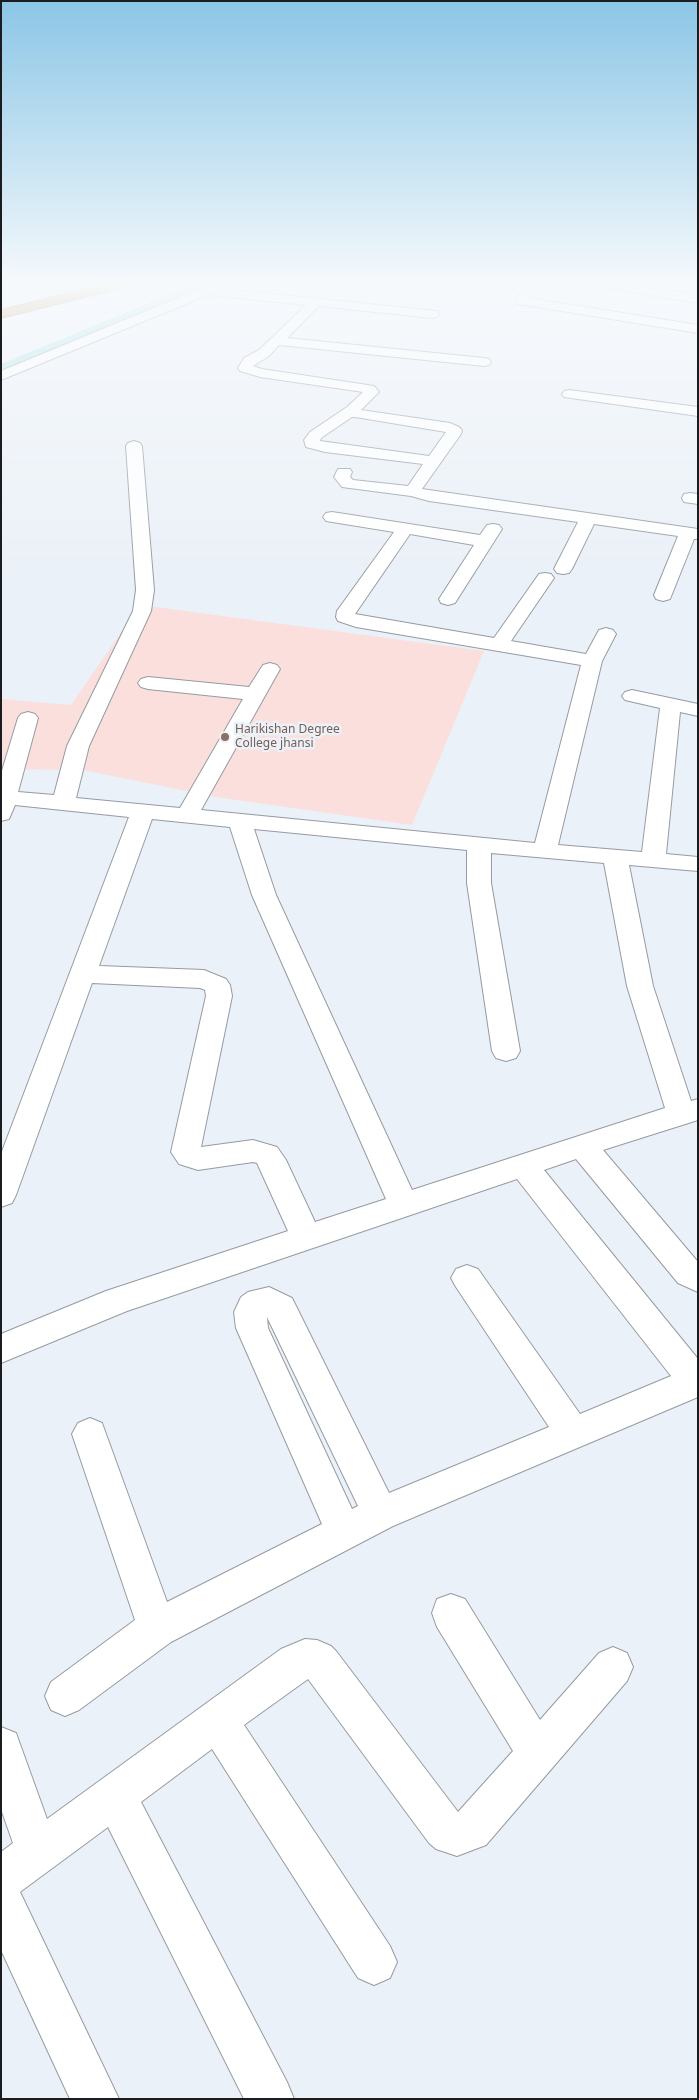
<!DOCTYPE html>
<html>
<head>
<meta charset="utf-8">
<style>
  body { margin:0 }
  #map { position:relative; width:699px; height:2100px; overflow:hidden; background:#ebf1f8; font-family:"Noto Sans",sans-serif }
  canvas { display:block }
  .frame { position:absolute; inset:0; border:2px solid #1a1c1f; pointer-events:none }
</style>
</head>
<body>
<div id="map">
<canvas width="699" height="2100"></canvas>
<div class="frame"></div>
</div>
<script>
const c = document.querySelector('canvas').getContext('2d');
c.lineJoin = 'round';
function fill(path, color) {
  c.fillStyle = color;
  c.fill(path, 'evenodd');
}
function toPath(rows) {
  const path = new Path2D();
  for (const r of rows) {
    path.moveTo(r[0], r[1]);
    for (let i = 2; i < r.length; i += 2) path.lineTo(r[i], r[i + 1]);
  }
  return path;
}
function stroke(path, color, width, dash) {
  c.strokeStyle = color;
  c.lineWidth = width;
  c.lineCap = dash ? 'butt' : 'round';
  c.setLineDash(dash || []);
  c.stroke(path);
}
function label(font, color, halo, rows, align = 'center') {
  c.font = font + ' "Noto Sans",sans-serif';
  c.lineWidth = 5;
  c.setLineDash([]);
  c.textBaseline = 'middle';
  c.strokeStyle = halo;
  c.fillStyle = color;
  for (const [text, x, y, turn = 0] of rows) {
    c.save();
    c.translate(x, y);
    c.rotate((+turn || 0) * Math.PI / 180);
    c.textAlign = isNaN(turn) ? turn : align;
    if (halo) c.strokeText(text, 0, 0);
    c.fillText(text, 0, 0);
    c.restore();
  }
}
fill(toPath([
  [140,605,484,651,412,825,216,797,83,770,1,769,1,699,71,705]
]), '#fadfdc');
fill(toPath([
  [195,284,210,284,208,286,1,373,1,364,195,284]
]), '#a1e1e3');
const minor = toPath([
  [219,284,236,284,226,289,437,311,439,314,437,317,432,318,319,306,287,338,484,358,489,359,491,362,489,365,484,366,279,345,269,356,253,366,262,369,374,386,379,392,361,410,450,423,459,427,462,430,461,434,422,489,698,529,698,539,694,539,670,599,663,601,656,599,654,595,678,536,594,524,572,569,569,573,563,574,557,573,554,569,578,522,429,501,411,496,342,487,334,477,338,469,350,469,352,472,350,477,353,480,408,486,423,464,325,452,306,447,304,440,310,432,347,407,363,392,260,377,240,371,238,368,244,358,259,350,306,305,208,295,1,380,1,371,197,290,219,284],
  [352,417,355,417,446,432,429,456,320,441,321,438,352,417],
  [529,284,541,284,529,298,698,325,698,333,518,304,516,298,529,284],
  [601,284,627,284,698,295,698,303,607,288,601,284],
  [569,390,698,407,698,416,564,397,562,394,564,391,569,390],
  [134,441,140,443,142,446,154,590,151,611,89,746,76,798,180,808,243,699,148,689,141,687,138,683,141,679,148,677,249,687,263,665,270,663,277,665,280,669,201,810,535,843,581,665,356,627,338,621,336,617,337,611,394,532,326,521,323,517,326,513,332,512,480,535,487,525,493,524,499,525,502,529,455,603,448,605,441,603,439,599,474,545,410,534,355,614,494,638,539,574,545,573,551,574,554,578,511,641,586,654,599,630,606,628,613,630,616,634,602,661,558,845,642,852,660,708,625,700,622,696,625,692,632,690,698,704,698,716,680,712,666,854,698,857,698,871,629,865,653,986,691,1101,698,1099,698,1120,603,1150,698,1262,698,1292,678,1283,576,1159,544,1170,698,1359,698,1397,393,1526,171,1642,79,1710,65,1716,51,1710,45,1696,51,1682,135,1620,72,1434,78,1423,90,1418,102,1423,167,1602,322,1524,236,1328,234,1312,241,1297,248,1292,269,1287,292,1298,389,1493,549,1427,456,1287,451,1278,456,1269,467,1265,478,1269,580,1414,671,1376,517,1179,127,1311,1,1363,1,1334,106,1291,288,1231,257,1163,253,1162,198,1170,179,1164,171,1152,206,996,205,990,200,988,92,983,16,1195,12,1203,1,1207,1,1154,129,817,15,805,9,819,1,821,1,774,18,718,21,714,28,712,35,714,38,718,18,792,54,795,67,746,133,611,136,590,126,446,128,443,134,441],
  [152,819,230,827,252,895,386,1199,315,1222,286,1160,277,1147,253,1140,201,1147,232,996,230,985,226,979,204,970,99,966,152,819],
  [254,829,467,850,467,883,492,1051,496,1058,506,1061,516,1058,520,1051,491,883,491,853,604,863,627,986,665,1108,412,1190,276,895,254,829],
  [267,1317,358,1506,352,1509,268,1328,267,1317],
  [690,493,698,494,698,504,684,502,682,498,684,494,690,493],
  [451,1594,465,1599,540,1720,599,1653,613,1647,627,1653,633,1667,627,1681,486,1845,457,1856,436,1849,429,1843,308,1679,244,1725,390,1946,397,1962,390,1978,374,1985,358,1978,212,1749,141,1802,287,2082,294,2099,244,2099,108,1827,20,1892,119,2099,70,2099,1,1950,1,1852,13,1843,1,1809,1,1727,16,1733,47,1819,281,1649,305,1639,317,1640,331,1646,336,1651,458,1812,513,1751,437,1627,432,1613,437,1599,451,1594]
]);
const highway = toPath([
  [107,284,126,284,124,287,1,318,1,310,107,284]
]);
stroke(minor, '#969ba1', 2);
stroke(highway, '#8a5b26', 2);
fill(minor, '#fff');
fill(highway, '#c77d2a');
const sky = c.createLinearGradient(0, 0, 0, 578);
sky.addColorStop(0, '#8bc6e6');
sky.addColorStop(0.49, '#f6f9fc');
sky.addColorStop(1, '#f6f9fc00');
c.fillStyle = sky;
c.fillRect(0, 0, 699, 578);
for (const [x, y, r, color] of [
  [225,737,5,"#8d6e63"]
]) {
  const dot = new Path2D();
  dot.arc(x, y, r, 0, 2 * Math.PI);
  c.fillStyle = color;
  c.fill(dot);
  stroke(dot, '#ebf1f8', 2);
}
label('12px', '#785e54', '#ebf1f8', [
  ["Harikishan Degree",235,730],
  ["College jhansi",235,744]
], 'left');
</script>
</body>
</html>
